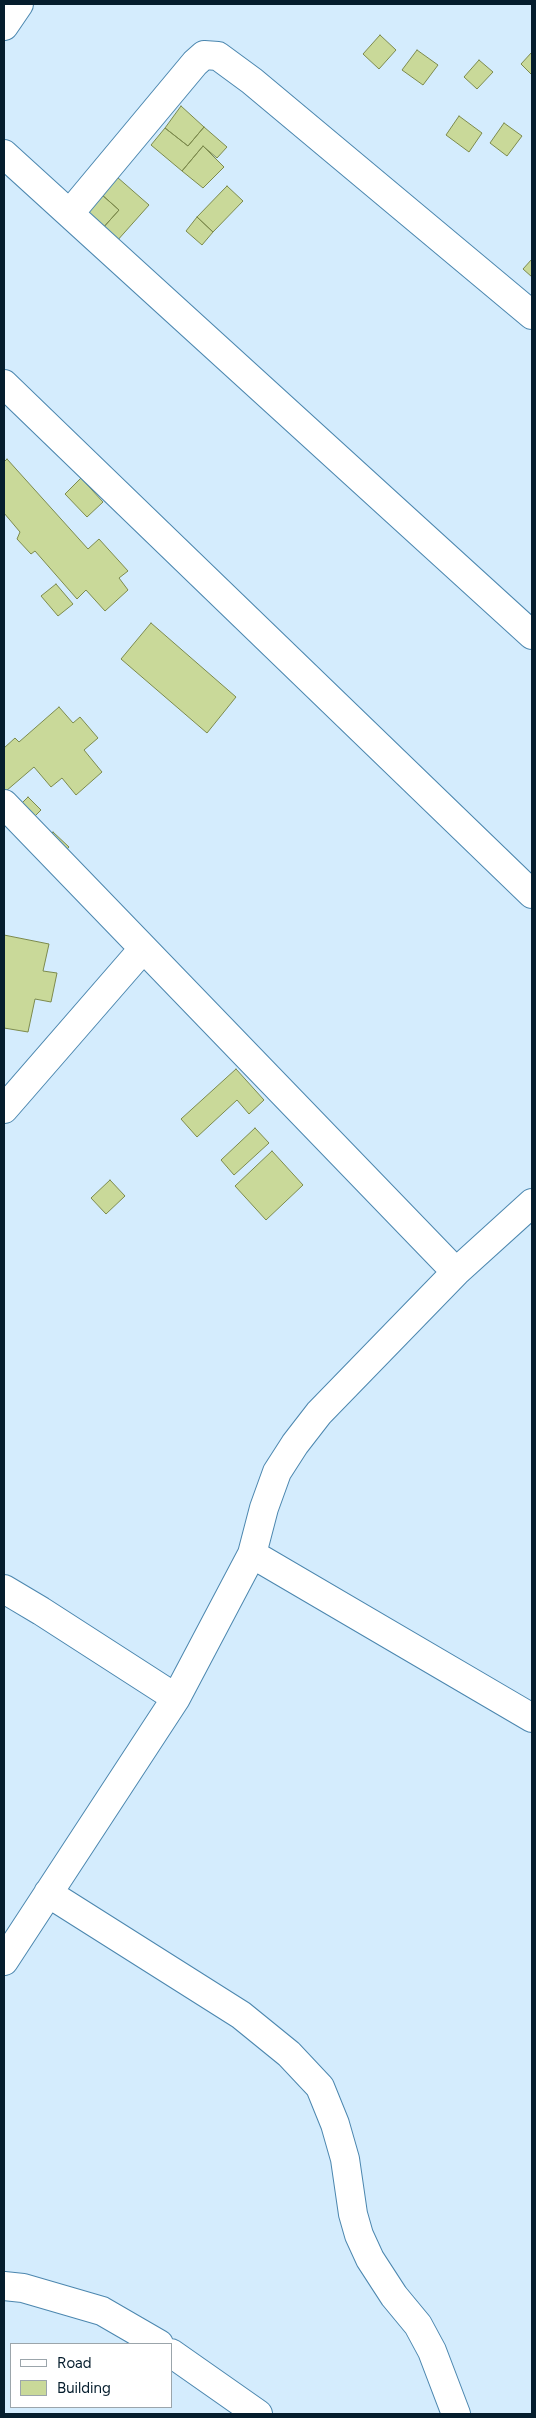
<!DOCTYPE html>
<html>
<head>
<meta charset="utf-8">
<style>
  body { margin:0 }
  #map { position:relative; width:536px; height:2418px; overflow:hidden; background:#d4ecfd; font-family:Figtree,sans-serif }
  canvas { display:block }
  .frame { position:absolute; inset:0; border:5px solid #051d2d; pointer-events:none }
  .legend { position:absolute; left:10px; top:2343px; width:162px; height:65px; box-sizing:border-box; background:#fff; border:1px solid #9ba5ab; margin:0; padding:6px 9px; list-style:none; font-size:15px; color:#051d2d }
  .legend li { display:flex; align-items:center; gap:10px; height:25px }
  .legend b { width:25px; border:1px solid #9ba5ab }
</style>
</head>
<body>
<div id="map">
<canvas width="536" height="2418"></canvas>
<div class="frame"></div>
<ul class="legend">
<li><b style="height:6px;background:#fff"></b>Road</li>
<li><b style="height:14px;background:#c9d999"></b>Building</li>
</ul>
</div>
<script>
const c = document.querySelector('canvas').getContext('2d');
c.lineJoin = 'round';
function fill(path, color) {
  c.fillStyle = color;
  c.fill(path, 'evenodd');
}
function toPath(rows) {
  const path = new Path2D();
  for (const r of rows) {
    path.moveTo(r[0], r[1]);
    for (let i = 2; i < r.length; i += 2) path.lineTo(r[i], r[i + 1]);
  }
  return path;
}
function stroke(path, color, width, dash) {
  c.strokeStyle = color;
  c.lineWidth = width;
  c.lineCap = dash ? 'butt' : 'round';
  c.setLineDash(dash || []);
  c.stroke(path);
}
const building = toPath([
  [380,35,396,50,379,69,363,54,380,35],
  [417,50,438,65,423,85,402,70,417,50],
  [532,52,532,75,521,64,532,52],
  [479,60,493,72,477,89,464,77,479,60],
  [181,106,204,127,188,146,165,128,181,106],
  [459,116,482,133,469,152,446,135,459,116],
  [504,123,522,136,507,156,490,143,504,123],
  [204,127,227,147,217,158,203,146,182,171,151,145,165,128,188,146,204,127],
  [203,146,224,167,203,188,182,171,203,146],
  [117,177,149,205,116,242,102,229,119,210,101,194,117,177],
  [227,186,243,201,213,232,197,217,227,186],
  [101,194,119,210,102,229,85,213,101,194],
  [197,217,213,232,202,245,186,231,197,217],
  [532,259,532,277,523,269,532,259],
  [7,459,88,549,99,539,128,571,119,578,128,590,105,611,86,590,77,599,35,551,31,554,17,539,20,532,4,513,4,462,7,459],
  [81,478,103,502,87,517,65,494,81,478],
  [56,584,73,604,58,616,41,596,56,584],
  [151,623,236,697,207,733,121,659,151,623],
  [59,707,73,723,80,717,98,738,84,750,102,772,76,795,62,778,51,787,34,767,6,791,4,789,4,748,15,738,19,742,59,707],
  [28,797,41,810,27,824,14,811,28,797],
  [53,832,69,847,58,859,43,844,53,832],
  [4,935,49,944,43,971,57,973,51,1002,35,999,28,1032,4,1028,4,935],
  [236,1069,264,1100,249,1114,237,1100,197,1137,181,1119,236,1069],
  [255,1128,269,1143,234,1175,221,1160,255,1128],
  [272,1151,303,1185,266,1220,235,1186,272,1151],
  [110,1180,125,1196,106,1214,91,1198,110,1180]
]);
fill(building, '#c9d999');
stroke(building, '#7c8a4d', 1);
const street = toPath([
  [4,26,19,4],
  [4,154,532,635],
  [70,213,195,63,204,55,218,56,252,81,532,315],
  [4,384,532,894],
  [4,804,456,1272],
  [4,1109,143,949],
  [252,1554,532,1718],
  [4,1589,41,1611,176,1698],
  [48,1893,241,2015,289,2054,320,2087,335,2124,345,2159,353,2214,359,2235,370,2259,394,2296,418,2325,432,2351,456,2414],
  [4,1961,176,1698,252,1554,264,1508,277,1472,295,1444,319,1413,456,1272,532,1203],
  [4,2286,23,2288,102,2311,159,2344],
  [171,2353,258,2414]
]);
stroke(street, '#4c87af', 30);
stroke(street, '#fff', 28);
</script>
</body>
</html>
